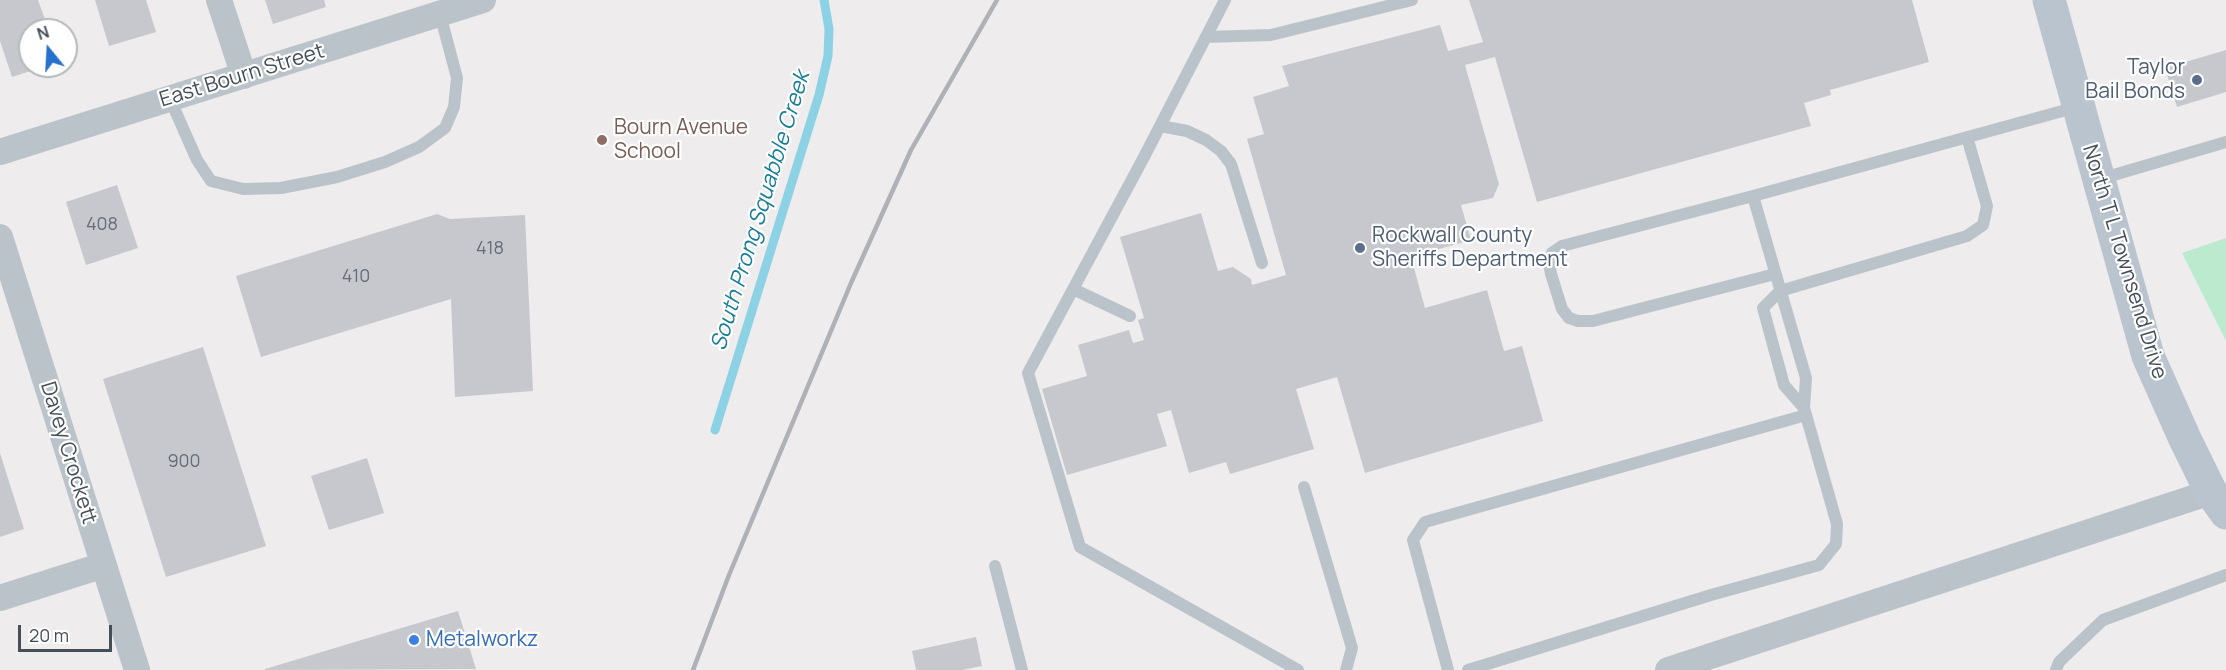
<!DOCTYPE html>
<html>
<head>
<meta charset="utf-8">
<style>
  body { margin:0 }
  #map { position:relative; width:2226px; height:670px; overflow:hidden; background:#eeecec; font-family:Manrope,sans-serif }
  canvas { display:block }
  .north { position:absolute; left:18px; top:18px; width:60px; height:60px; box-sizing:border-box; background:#fff; border:2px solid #b5b9bc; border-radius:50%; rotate:342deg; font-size:16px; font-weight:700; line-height:24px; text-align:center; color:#464f57 }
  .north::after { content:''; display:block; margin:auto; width:21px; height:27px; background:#2770ce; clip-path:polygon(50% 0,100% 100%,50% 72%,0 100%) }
  .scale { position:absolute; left:18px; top:625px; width:94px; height:27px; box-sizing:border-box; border:3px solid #464f57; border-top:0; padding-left:8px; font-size:18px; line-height:21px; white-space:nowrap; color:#464f57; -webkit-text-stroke:4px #fff; paint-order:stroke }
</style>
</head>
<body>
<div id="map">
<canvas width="2226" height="670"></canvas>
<div class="north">N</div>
<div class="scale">20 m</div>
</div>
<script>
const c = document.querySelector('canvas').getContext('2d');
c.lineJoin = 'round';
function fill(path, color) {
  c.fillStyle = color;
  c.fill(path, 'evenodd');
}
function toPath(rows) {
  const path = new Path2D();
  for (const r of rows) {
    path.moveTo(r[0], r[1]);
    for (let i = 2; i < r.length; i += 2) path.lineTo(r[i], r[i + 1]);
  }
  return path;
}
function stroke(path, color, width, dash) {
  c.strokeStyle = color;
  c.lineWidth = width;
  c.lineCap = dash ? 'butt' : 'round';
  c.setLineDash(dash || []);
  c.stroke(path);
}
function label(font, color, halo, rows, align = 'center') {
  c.font = font + ' Manrope,sans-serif';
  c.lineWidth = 4.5;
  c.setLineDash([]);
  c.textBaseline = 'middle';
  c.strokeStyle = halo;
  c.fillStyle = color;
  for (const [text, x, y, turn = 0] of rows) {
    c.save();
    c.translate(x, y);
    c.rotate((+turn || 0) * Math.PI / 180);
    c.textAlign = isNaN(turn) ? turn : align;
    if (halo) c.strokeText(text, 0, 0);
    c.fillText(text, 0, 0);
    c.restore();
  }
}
fill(toPath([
  [2226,238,2226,341,2182,253]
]), '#bceace');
stroke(toPath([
  [715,430,819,95,828,56,829,29,824,0]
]), '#8cd2e4', 9);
fill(toPath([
  [0,0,38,0,46,22,29,27,30,66,46,66,12,77,0,41],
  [95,0,146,0,156,32,109,46],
  [265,0,324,0,326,7,273,24],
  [1469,0,1912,0,1929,62,1830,90,1831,95,1804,103,1811,126,1537,202,1495,57,1465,65,1499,184,1493,198,1461,205,1471,240,1411,257,1425,308,1487,290,1504,351,1522,346,1543,421,1365,473,1337,377,1296,389,1314,449,1230,474,1226,462,1189,473,1171,410,1157,414,1167,446,1067,475,1042,389,1087,376,1078,345,1129,330,1133,343,1144,340,1138,320,1144,318,1120,237,1201,213,1218,271,1233,267,1251,279,1252,285,1286,275,1247,139,1264,134,1253,97,1289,86,1282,66,1440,25,1448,51,1483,42],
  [2226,50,2226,92,2177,107,2165,68],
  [117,185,138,248,86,265,66,202],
  [437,214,450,219,525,215,533,391,455,397,451,299,261,357,236,276],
  [203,347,266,546,166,577,103,379],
  [0,453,24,529,0,537],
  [367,458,384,513,329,530,311,476],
  [458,611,476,669,265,670,265,669],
  [976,637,982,666,962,670,916,670,912,651]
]), '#c7c8ce');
stroke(toPath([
  [1225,0,1144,157,1028,373,1080,547,1298,670],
  [1206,37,1271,35,1412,0],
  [170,99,197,160,211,181,243,189,281,188,337,177,385,162,419,147,445,128,454,107,457,78,440,14],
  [1160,126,1187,131,1206,140,1221,151,1231,164,1262,263],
  [2100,179,2226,142],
  [1753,196,1562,246,1552,253,1549,262,1551,274,1562,309,1569,318,1578,321,1593,321,1775,274],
  [1073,289,1130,316],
  [1804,408,1784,385,1763,308,1780,291,1967,236,1983,225,1987,206,1967,137],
  [1304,487,1352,648,1346,670],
  [995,566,1022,670],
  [1448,670,1413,540,1425,522,1806,415],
  [1468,670,1711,595,1819,565,1836,544,1837,524,1804,408,1806,378,1753,196,2077,107],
  [2056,670,2059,662,2103,620,2226,575]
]), '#bbc3ca', 12);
stroke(toPath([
  [219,0,244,76],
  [0,152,483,0],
  [0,237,137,670],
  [0,598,104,565],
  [1668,670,2211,492]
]), '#bbc3ca', 26);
stroke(toPath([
  [2049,0,2148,356,2185,439,2211,492,2226,513]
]), '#bac4cf', 33);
stroke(toPath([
  [693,670,729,575,851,283,911,150,997,0]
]), '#aeb1b6', 4.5);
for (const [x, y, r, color] of [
  [2197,80,6,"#5c6f8a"],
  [602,140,6,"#8d6e63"],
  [1360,248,6,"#5c6f8a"],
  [414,640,6,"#3f7fe0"]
]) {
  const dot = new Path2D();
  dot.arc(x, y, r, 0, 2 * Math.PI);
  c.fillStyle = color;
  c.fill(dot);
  stroke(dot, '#fff', 2);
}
label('18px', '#666d75', null, [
  ["408",102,225],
  ["418",490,249],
  ["410",356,277],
  ["900",184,462]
]);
label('21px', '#4e5e75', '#fff', [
  ["Taylor",2185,68],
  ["Bail Bonds",2185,92],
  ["Rockwall County",1372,236,"left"],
  ["Sheriffs Department",1372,260,"left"]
], 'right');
label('21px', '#464f57', '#fff', [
  ["East Bourn Street",242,76,-17],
  ["North T L Townsend Drive",2124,262,73],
  ["Davey Crockett",68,453,73]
]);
label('21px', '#785e54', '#fff', [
  ["Bourn Avenue",614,128],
  ["School",614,152]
], 'left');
label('21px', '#366cbe', '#fff', [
  ["Metalworkz",426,640]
], 'left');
label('italic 22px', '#177e99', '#fff', [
  ["South Prong Squabble Creek",761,211,-73]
]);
</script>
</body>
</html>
